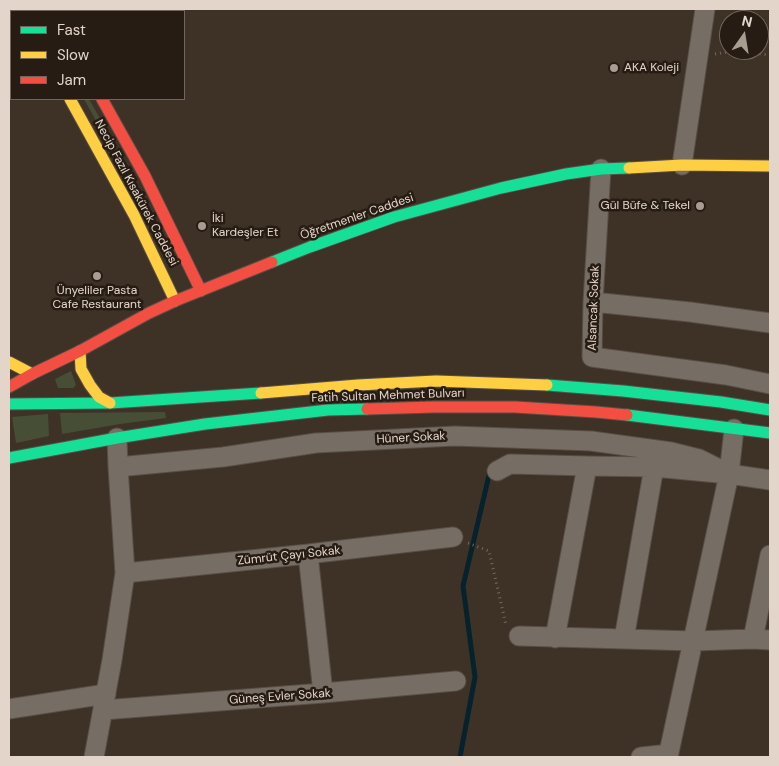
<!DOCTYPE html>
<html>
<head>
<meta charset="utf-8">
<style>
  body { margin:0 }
  #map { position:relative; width:779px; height:766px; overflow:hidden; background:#3e3227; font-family:"DM Sans",sans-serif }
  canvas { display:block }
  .frame { position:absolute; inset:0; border:10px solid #e3d5c9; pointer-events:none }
  .legend { position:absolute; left:10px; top:10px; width:175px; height:90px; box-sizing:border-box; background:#261c13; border:1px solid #72665c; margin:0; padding:6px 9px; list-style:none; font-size:15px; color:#e3d5c9 }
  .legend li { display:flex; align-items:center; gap:10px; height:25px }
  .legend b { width:25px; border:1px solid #72665c }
  .north { position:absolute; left:719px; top:10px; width:50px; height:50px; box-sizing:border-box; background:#261c13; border:1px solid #72665c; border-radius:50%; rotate:13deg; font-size:14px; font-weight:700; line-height:20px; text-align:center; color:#e3d5c9 }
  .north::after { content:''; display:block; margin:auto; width:18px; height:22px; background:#a99c90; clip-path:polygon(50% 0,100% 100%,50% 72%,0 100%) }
</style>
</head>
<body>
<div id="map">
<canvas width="779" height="766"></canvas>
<div class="frame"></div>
<ul class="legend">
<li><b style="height:6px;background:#16e098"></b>Fast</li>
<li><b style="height:6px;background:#ffcf43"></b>Slow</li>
<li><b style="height:6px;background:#f24e42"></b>Jam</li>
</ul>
<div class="north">N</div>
</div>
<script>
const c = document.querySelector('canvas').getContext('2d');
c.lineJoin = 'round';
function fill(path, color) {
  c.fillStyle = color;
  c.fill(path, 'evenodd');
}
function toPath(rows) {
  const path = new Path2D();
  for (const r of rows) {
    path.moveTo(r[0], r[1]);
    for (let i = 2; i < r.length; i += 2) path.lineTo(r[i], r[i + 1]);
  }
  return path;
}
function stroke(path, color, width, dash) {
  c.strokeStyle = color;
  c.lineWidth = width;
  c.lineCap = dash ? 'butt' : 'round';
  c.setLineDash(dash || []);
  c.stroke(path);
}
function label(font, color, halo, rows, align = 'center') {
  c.font = font + ' "DM Sans",sans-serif';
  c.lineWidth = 5;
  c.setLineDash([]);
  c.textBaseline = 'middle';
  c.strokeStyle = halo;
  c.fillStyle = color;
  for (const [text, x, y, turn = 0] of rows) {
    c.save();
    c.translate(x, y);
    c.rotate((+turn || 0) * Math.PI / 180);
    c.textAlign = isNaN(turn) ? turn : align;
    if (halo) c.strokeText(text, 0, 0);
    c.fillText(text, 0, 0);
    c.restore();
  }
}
fill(toPath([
  [84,99,89,99,129,170,124,172],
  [71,371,76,385,73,388,58,388,55,379],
  [165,412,166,418,120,424,62,434,60,413],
  [48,414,49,436,16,443,12,417]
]), '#464f35');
stroke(toPath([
  [460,757,475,677,463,586,490,471]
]), '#06232d', 5);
const street = toPath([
  [682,165,705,9],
  [601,169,593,302,592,357,726,375,770,384],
  [593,302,690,312,770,323],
  [117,438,118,467,223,457,316,443,455,436,591,441,671,452,699,459,729,474],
  [497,471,510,464,587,466,654,467,729,474,770,480],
  [308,554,323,693],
  [125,573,308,554,453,537],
  [519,636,694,641,753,639,770,640],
  [555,638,587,466],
  [624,639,654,467],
  [753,639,770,555],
  [9,709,106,694],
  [103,710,323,693,456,681],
  [94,757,112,660,125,573,118,467],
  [641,757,669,754],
  [668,757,729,474,734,429]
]);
const fast = toPath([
  [272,262,310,247,394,217,501,188,566,174,601,169,629,168],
  [547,385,623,391,721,402,770,410],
  [9,404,110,403,261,393],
  [627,415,770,433],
  [9,458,117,438,205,424,328,410,367,409]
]);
const slow = toPath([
  [70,99,134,215,175,301],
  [629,168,682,165,770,166],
  [80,351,81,369,90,385,99,397,110,403],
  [9,362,32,374],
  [261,393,358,385,436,381,547,385]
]);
const jam = toPath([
  [20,9,22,11],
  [51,9,53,11],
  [102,99,145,176,201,291],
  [9,387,32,374,80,351,149,313,175,301,272,262],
  [367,409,434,407,515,407,596,412,627,415]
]);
stroke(street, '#594e45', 21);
stroke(fast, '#594e45', 13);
stroke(slow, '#594e45', 13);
stroke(jam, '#594e45', 13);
stroke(toPath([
  [715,54,735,51,770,55],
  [468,543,489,551,506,625]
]), '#726962', 3, [1, 4]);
stroke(street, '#766e65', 19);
stroke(fast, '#16e098', 11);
stroke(slow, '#ffcf43', 11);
stroke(jam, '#f24e42', 11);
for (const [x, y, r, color] of [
  [614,68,5,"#a99c90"],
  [700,206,5,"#a99c90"],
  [202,226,5,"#a99c90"],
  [97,276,5,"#a99c90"]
]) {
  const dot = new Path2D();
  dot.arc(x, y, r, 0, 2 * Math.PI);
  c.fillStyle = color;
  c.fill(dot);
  stroke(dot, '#261c13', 2);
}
label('12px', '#e3d5c9', '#261c13', [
  ["AKA Koleji",624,68],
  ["Gül Büfe & Tekel",690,206,"right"],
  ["İki",212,219],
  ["Kardeşler Et",212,233],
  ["Ünyeliler Pasta",97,291,"center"],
  ["Cafe Restaurant",97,305,"center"]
], 'left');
label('12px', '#e3d5c9', '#261c13', [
  ["Necip Fazıl Kısakürek Caddesi",136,193,62],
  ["Öğretmenler Caddesi",357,217,-19],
  ["Alsancak Sokak",594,308,-88],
  ["Fatih Sultan Mehmet Bulvarı",388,396,-2],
  ["Hüner Sokak",411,438,-3],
  ["Zümrüt Çayı Sokak",289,556,-6],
  ["Güneş Evler Sokak",280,697,-4]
]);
</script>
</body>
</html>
